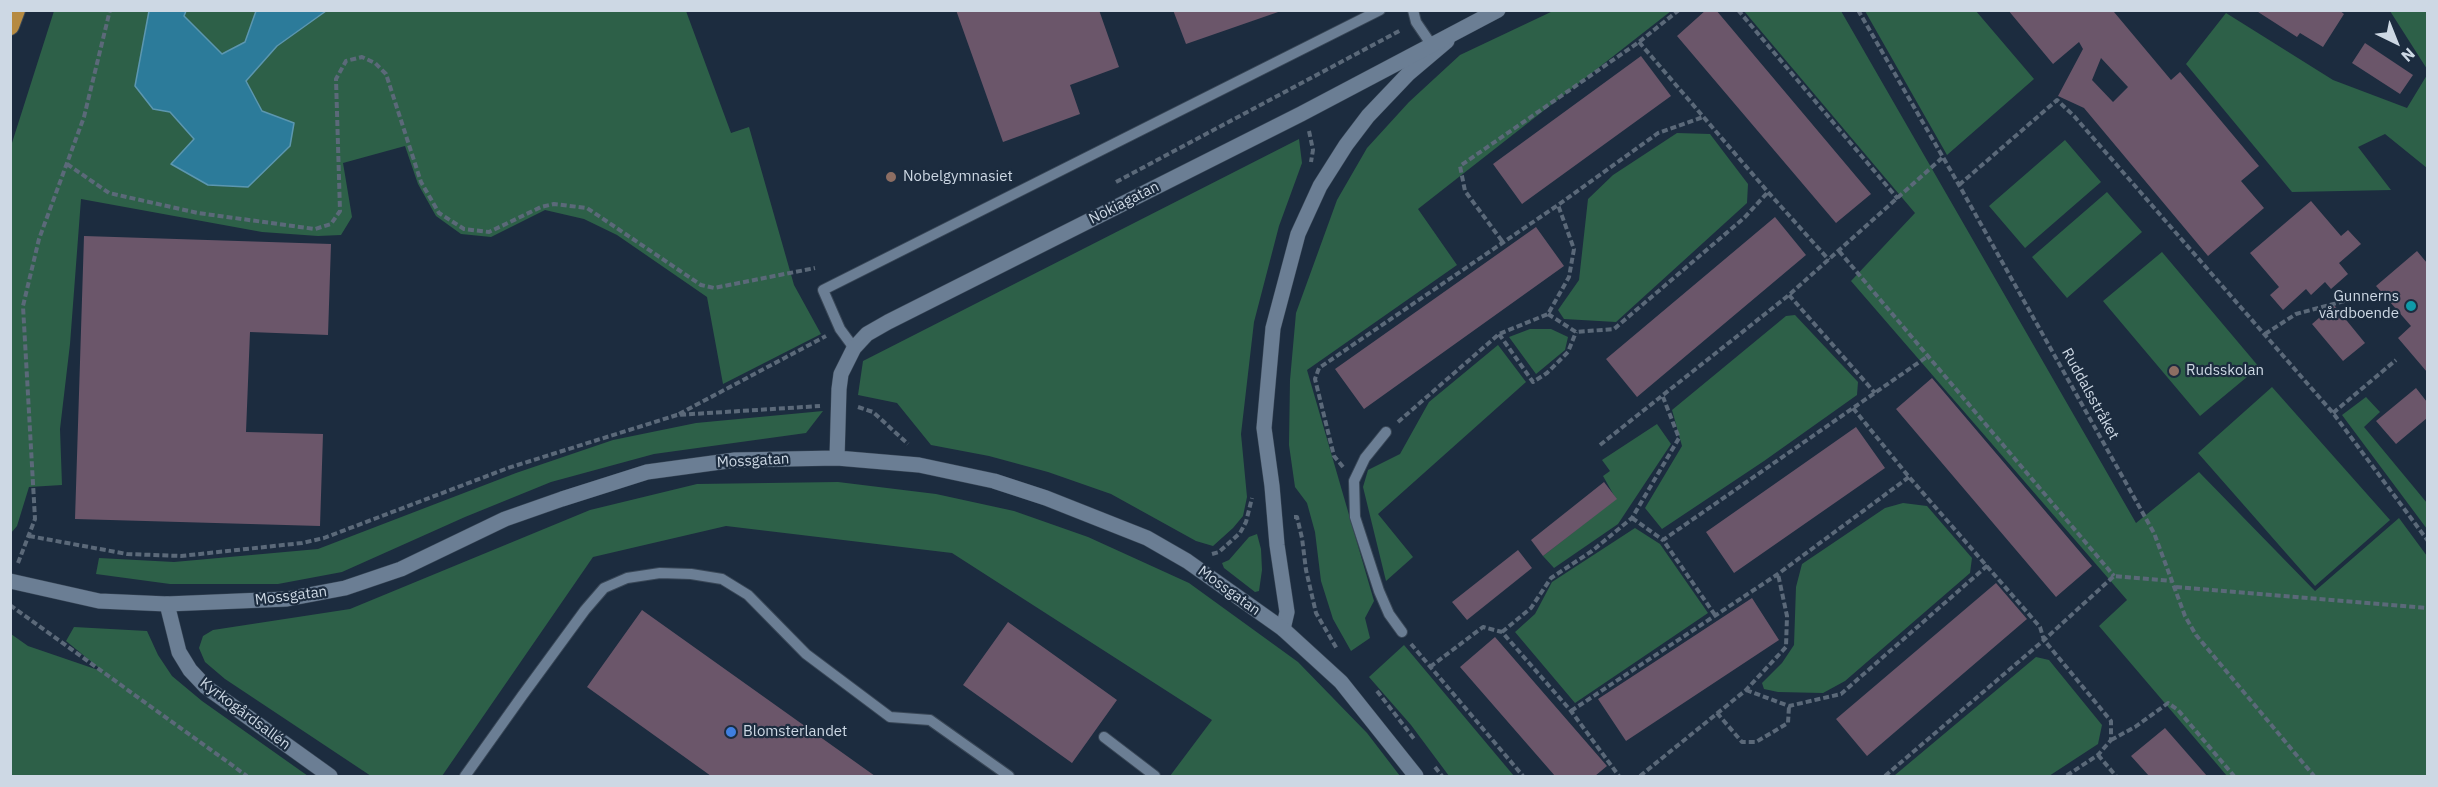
<!DOCTYPE html>
<html>
<head>
<meta charset="utf-8">
<style>
  body { margin:0 }
  #map { position:relative; width:2438px; height:787px; overflow:hidden; background:#1c2c3f; font-family:"IBM Plex Sans",sans-serif }
  canvas { display:block }
  .frame { position:absolute; inset:0; border:12px solid #cdd8e4; pointer-events:none }
  .north { position:absolute; left:2366px; top:12px; width:60px; height:60px; -webkit-text-stroke:4px #1c2c3f; paint-order:stroke; rotate:137deg; font-size:16px; font-weight:700; line-height:24px; text-align:center; color:#cdd8e4 }
  .north::after { content:''; display:block; margin:auto; width:21px; height:27px; background:#cdd8e4; clip-path:polygon(50% 0,100% 100%,50% 72%,0 100%) }
</style>
</head>
<body>
<div id="map">
<canvas width="2438" height="787"></canvas>
<div class="frame"></div>
<div class="north">N</div>
</div>
<script>
const c = document.querySelector('canvas').getContext('2d');
c.lineJoin = 'round';
function fill(path, color) {
  c.fillStyle = color;
  c.fill(path, 'evenodd');
}
function toPath(rows) {
  const path = new Path2D();
  for (const r of rows) {
    path.moveTo(r[0], r[1]);
    for (let i = 2; i < r.length; i += 2) path.lineTo(r[i], r[i + 1]);
  }
  return path;
}
function stroke(path, color, width, dash) {
  c.strokeStyle = color;
  c.lineWidth = width;
  c.lineCap = dash ? 'butt' : 'round';
  c.setLineDash(dash || []);
  c.stroke(path);
}
function label(font, color, halo, rows, align = 'center') {
  c.font = font + ' "IBM Plex Sans",sans-serif';
  c.lineWidth = 4.5;
  c.setLineDash([]);
  c.textBaseline = 'middle';
  c.strokeStyle = halo;
  c.fillStyle = color;
  for (const [text, x, y, turn = 0] of rows) {
    c.save();
    c.translate(x, y);
    c.rotate((+turn || 0) * Math.PI / 180);
    c.textAlign = isNaN(turn) ? turn : align;
    if (halo) c.strokeText(text, 0, 0);
    c.fillText(text, 0, 0);
    c.restore();
  }
}
fill(toPath([
  [54,11,149,11,135,86,153,108,170,112,194,139,171,164,262,111,246,81,277,46,326,11,686,11,731,133,749,127,794,285,821,334,723,384,707,297,617,235,584,219,545,210,491,237,461,234,436,216,418,184,405,146,343,163,352,217,341,235,318,236,262,232,81,199,70,344,60,429,62,485,29,487,17,526,11,533,11,146],
  [186,11,256,11,245,42,222,54,184,16],
  [1553,11,1671,11,1418,209,1457,265,1307,370,1374,601,1365,618,1370,638,1351,651,1333,619,1321,581,1315,532,1307,503,1295,487,1289,445,1290,380,1296,313,1337,200,1367,148,1409,102,1460,55],
  [1744,11,1841,11,2136,523,2199,472,2315,591,2399,518,2427,556,2427,776,2227,776,2099,626,2127,600,1851,281,1915,213],
  [1865,11,1976,11,2034,79,1947,155],
  [2390,11,2427,11,2427,69],
  [2226,13,2333,80,2407,108,2427,75,2427,168,2385,134,2358,147,2391,190,2292,192,2186,64],
  [1677,133,1710,134,1748,184,1747,203,1616,322,1564,319,1558,310,1579,280,1588,199,1613,175],
  [1299,139,1302,163,1279,226,1254,322,1241,434,1247,497,1243,516,1233,528,1213,546,1196,541,1111,494,1048,472,989,456,931,445,897,403,858,395,863,361],
  [2065,140,2101,182,2025,248,1989,206],
  [2107,192,2142,232,2067,298,2032,257],
  [2162,252,2259,367,2200,416,2103,301],
  [1795,315,1858,382,1857,395,1764,461,1662,529,1645,508,1682,446,1672,410,1786,316],
  [1530,329,1551,329,1568,337,1565,350,1536,374,1509,337],
  [1498,345,1526,382,1378,514,1413,557,1386,581,1363,487,1368,470,1400,454,1429,402],
  [2272,387,2390,520,2315,586,2198,453],
  [2366,397,2380,412,2364,427,2427,503,2427,529,2342,415],
  [823,411,806,433,654,454,551,482,465,517,342,572,278,584,170,584,96,574,99,558,174,562,318,549,516,473,613,440,696,423],
  [1657,424,1671,444,1618,524,1554,568,1543,556,1616,499,1603,476,1610,471,1602,460],
  [838,482,936,494,1014,511,1088,537,1189,583,1298,662,1367,733,1400,776,1170,776,1212,720,952,553,726,526,593,557,442,776,371,776,225,679,205,662,199,648,203,636,213,630,350,609,590,510,697,484],
  [1903,503,1927,506,1972,558,1970,573,1845,681,1823,693,1778,692,1764,689,1762,683,1782,663,1794,645,1796,587,1802,564,1885,508],
  [1635,528,1660,544,1708,613,1575,703,1515,632,1535,614,1552,582],
  [1257,534,1261,549,1262,570,1259,591,1255,592,1224,568,1222,563,1229,560,1249,537],
  [74,627,147,631,158,655,172,676,202,701,308,776,11,776,11,634,28,646,104,672,66,641],
  [1404,645,1514,776,1449,776,1411,725,1369,677],
  [2036,657,2049,660,2102,725,2098,744,2049,776,1896,776,1895,775]
]), '#2d6048');
const water = toPath([
  [149,11,186,11,184,16,222,54,245,42,256,11,326,11,277,46,246,81,262,111,294,123,290,146,248,187,208,185,171,164,194,139,170,112,153,109,135,86,149,11]
]);
fill(water, '#2c7b9a');
stroke(water, '#5c97b0', 1.5);
fill(toPath([
  [956,10,1099,10,1119,67,1070,85,1080,114,1003,142],
  [1173,10,1280,10,1281,11,1186,44],
  [1706,10,1716,10,1871,194,1836,223,1677,36],
  [2008,10,2116,10,2114,12,2171,80,2180,72,2259,166,2241,181,2264,208,2208,256,2084,108,2058,96,2083,49,2079,42,2053,64],
  [2101,58,2128,87,2113,102,2092,80],
  [2255,10,2339,10,2344,14,2323,47,2300,33,2297,37],
  [2365,43,2413,75,2400,94,2352,63],
  [1641,56,1671,96,1522,204,1493,164],
  [2311,201,2341,236,2348,230,2361,244,2339,263,2348,274,2331,289,2325,282,2311,295,2306,289,2283,310,2270,295,2279,287,2250,253],
  [1775,217,1806,255,1637,397,1606,359],
  [1536,227,1564,266,1364,409,1335,369],
  [84,236,331,244,328,335,250,332,246,432,323,434,320,526,75,519],
  [2417,251,2427,263,2427,372,2398,338,2411,326,2376,286],
  [2334,305,2365,343,2343,361,2312,324],
  [1932,378,2092,566,2056,597,1896,409],
  [2416,388,2427,402,2427,418,2396,444,2376,421],
  [1856,427,1885,468,1734,573,1706,532],
  [1604,482,1617,499,1543,556,1531,540],
  [1518,550,1532,568,1467,620,1452,602],
  [1996,583,2027,619,1867,756,1836,719],
  [1752,598,1779,640,1626,741,1598,699],
  [642,610,875,776,711,776,587,687],
  [1008,622,1117,700,1072,763,963,685],
  [1495,637,1607,766,1595,776,1555,776,1460,667],
  [2165,728,2207,776,2149,776,2131,756]
]), '#6b566a');
const service = toPath([
  [1413,10,1416,22,1431,44],
  [854,348,840,329,823,290,1380,10],
  [1386,432,1365,458,1354,481,1355,517,1379,591,1389,614,1402,632],
  [1104,737,1155,776],
  [465,776,522,696,585,610,604,588,627,578,660,573,691,574,722,579,748,595,806,654,890,717,930,720,1009,776]
]);
const minor = toPath([
  [167,604,179,652,190,670,206,687,330,776],
  [1283,629,1287,612,1277,545,1272,486,1264,428,1273,328,1298,234,1320,186,1346,145,1368,116,1408,74,1447,41]
]);
const tertiary = toPath([
  [837,458,839,389,841,374,854,348,867,334,888,322,1301,114,1498,10],
  [10,581,99,601,167,604,287,599,345,588,401,569,505,519,562,499,647,472,735,460,837,458,919,465,994,481,1046,498,1147,538,1187,561,1283,629,1341,682,1416,776]
]);
const motorway = toPath([
  [10,26,16,10]
]);
stroke(service, '#394757', 12);
stroke(minor, '#394757', 16);
stroke(tertiary, '#394757', 16);
stroke(motorway, '#394757', 20);
stroke(toPath([
  [1738,10,1898,199],
  [1858,10,1959,185,2154,533,2185,616,2196,635,2314,776],
  [1639,42,1768,192,1829,260],
  [1309,131,1313,150,1311,162],
  [67,164,109,193,198,213,315,229,331,224,340,211,336,79,346,61,362,57,375,63,386,74,421,182,439,213,464,229,489,232,541,207,554,204,587,208,701,285,714,288,815,268],
  [1116,182,1401,30],
  [1959,185,2057,100,2074,116,2333,413,2428,541],
  [1502,241,1465,191,1460,166,1639,42,1679,10],
  [1839,251,2114,576],
  [1789,295,1875,393],
  [1548,314,1576,332,1614,329,1744,218,1768,192],
  [1499,334,1533,382,1547,373,1568,352,1576,332],
  [2265,334,2296,314,2348,300],
  [858,407,873,412,908,444],
  [1853,408,1909,477,2040,627,2044,640,2111,721,2111,740,2098,755,2066,776],
  [2333,413,2396,360],
  [679,414,826,336],
  [1398,422,1499,334,1548,314,1569,277,1574,249,1558,205],
  [1600,445,1789,295,1942,158],
  [1343,467,1334,456,1315,379,1319,368,1558,205,1658,133,1703,117],
  [1294,517,1297,517,1302,538,1306,570,1316,613,1337,649],
  [1632,518,1663,540],
  [29,536,127,554,181,556,302,543,324,538,508,468,677,415,820,406],
  [1212,554,1219,552,1240,533,1246,522,1252,498],
  [18,563,35,519,23,306,39,239,84,117,110,10],
  [2176,587,2428,608],
  [10,605,247,776],
  [1715,615,1663,540,1928,356],
  [1502,632,1531,608,1551,578,1592,551,1632,518,1679,438,1663,397],
  [1411,644,1523,776],
  [1430,667,1483,627,1502,632,1571,711,1619,776],
  [1746,690,1789,706,1841,694,1988,565],
  [1377,691,1415,740],
  [1571,711,1778,574,1909,477],
  [1717,713,1742,742,1756,742,1788,723,1789,706],
  [2111,740,2135,727,2168,703,2178,710,2234,776],
  [2098,755,2116,776],
  [1435,767,1442,776],
  [1640,776,1746,690,1786,647,1787,616,1778,574],
  [1885,776,2044,640,2114,576,2173,581]
]), '#5b6979', 4, [6, 3]);
stroke(service, '#6b7e94', 10);
stroke(minor, '#6b7e94', 15);
stroke(tertiary, '#6b7e94', 15);
stroke(motorway, '#b68a41', 18);
for (const [x, y, r, color] of [
  [891,177,6,"#8d6e63"],
  [2411,306,6,"#0f9aa8"],
  [2174,371,6,"#8d6e63"],
  [731,732,6,"#3f7fe0"]
]) {
  const dot = new Path2D();
  dot.arc(x, y, r, 0, 2 * Math.PI);
  c.fillStyle = color;
  c.fill(dot);
  stroke(dot, '#1c2c3f', 2);
}
label('15px', '#cdd8e4', '#1c2c3f', [
  ["Nobelgymnasiet",903,177],
  ["Gunnerns",2399,297,"right"],
  ["vårdboende",2399,314,"right"],
  ["Rudsskolan",2186,371],
  ["Blomsterlandet",743,732]
], 'left');
label('15px', '#cdd8e4', '#1c2c3f', [
  ["Nokiagatan",1124,203,-27],
  ["Ruddalsstråket",2090,394,61],
  ["Mossgatan",753,461,-3],
  ["Mossgatan",1229,591,36],
  ["Mossgatan",291,596,-7],
  ["Kyrkogårdsallén",245,714,37]
]);
</script>
</body>
</html>
